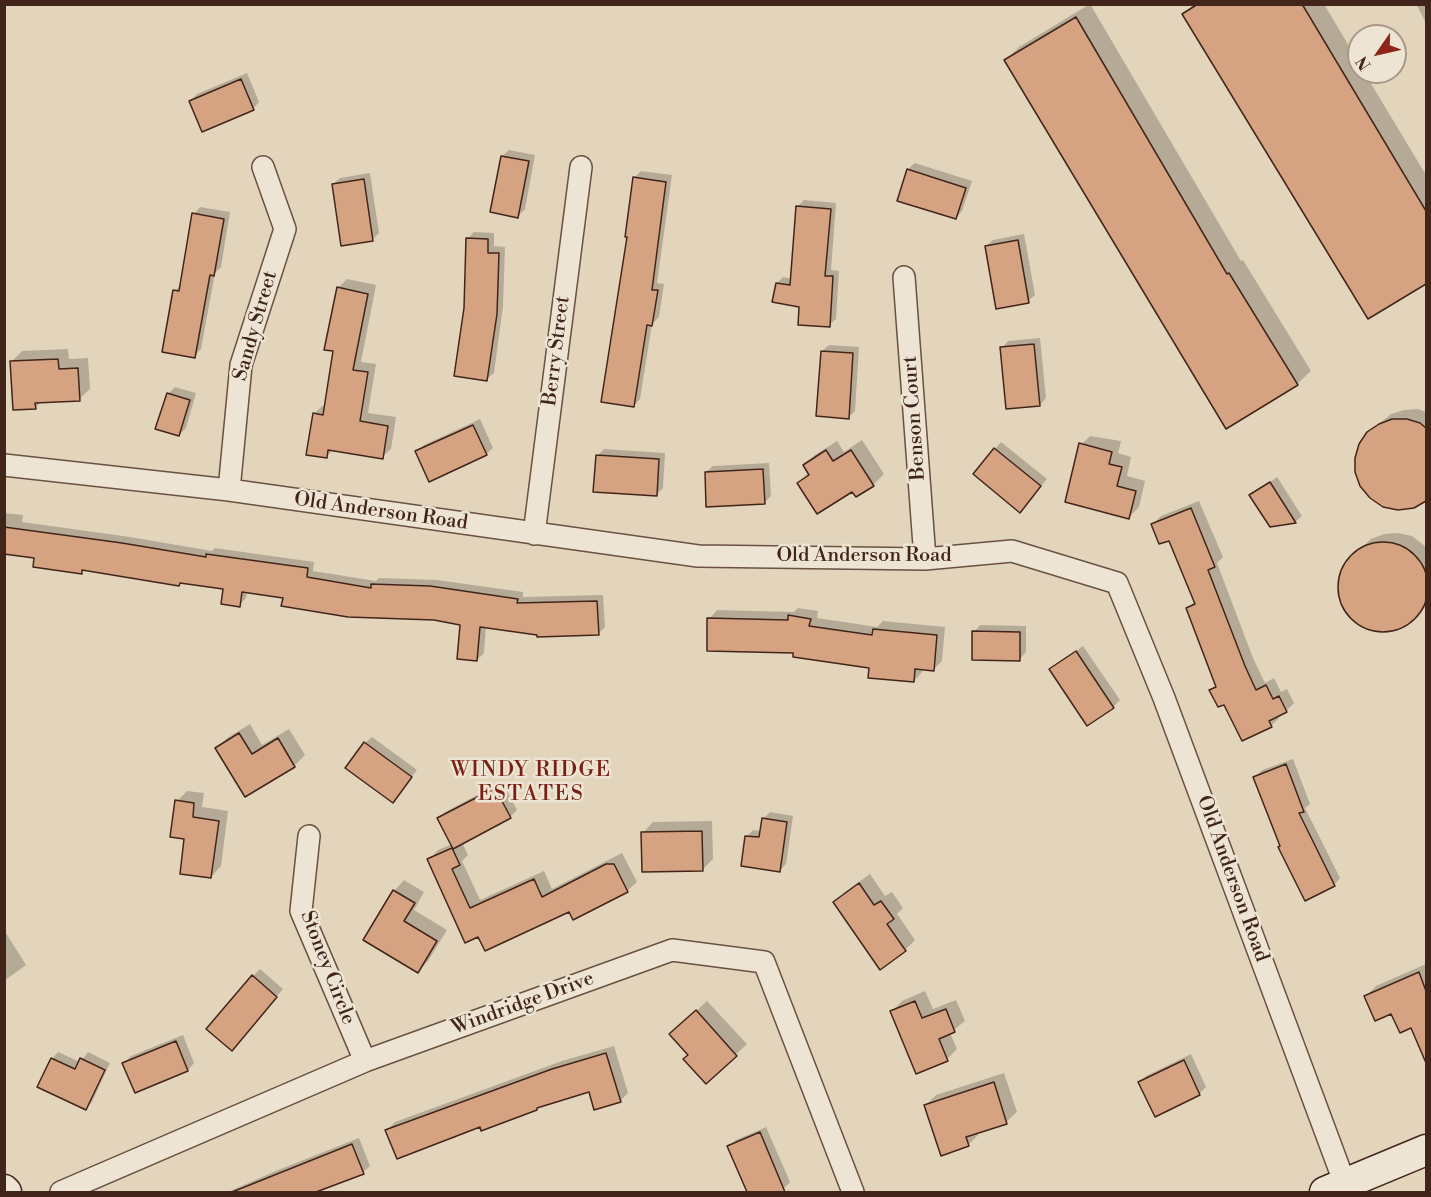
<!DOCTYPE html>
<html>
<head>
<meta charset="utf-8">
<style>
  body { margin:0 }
  #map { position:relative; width:1431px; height:1197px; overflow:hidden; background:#e3d5bc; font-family:"Libre Bodoni",serif }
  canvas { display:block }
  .frame { position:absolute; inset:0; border:6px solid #42251a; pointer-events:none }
  .north { position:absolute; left:1347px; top:24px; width:60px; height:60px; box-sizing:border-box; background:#ede4d3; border:2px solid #a99889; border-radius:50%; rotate:236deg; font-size:16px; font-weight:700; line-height:24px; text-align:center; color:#42251a }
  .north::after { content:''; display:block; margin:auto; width:21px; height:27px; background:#8f2418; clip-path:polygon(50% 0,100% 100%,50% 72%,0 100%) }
</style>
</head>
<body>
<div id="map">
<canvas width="1431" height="1197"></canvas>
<div class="frame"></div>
<div class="north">N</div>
</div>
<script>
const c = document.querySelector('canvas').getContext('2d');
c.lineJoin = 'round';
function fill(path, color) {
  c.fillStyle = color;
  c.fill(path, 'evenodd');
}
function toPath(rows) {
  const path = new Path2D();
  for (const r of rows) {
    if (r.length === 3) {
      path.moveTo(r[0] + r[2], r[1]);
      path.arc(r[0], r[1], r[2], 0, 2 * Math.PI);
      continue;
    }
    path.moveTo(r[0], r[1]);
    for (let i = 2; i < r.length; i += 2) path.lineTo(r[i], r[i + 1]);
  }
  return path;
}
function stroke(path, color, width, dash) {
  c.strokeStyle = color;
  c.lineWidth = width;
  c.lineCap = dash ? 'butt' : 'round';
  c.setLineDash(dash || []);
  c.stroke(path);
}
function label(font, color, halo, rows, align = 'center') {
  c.font = font + ' "Libre Bodoni",serif';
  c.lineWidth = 5;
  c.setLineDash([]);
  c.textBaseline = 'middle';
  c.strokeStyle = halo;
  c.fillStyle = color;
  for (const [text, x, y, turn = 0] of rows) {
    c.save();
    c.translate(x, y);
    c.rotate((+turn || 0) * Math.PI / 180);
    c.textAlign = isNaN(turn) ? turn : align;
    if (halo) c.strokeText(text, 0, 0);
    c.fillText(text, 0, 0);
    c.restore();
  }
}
fill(toPath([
  [1090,4,1241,261,1243,260,1311,371,1297,384,1006,60,1019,47],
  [1194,4,1324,4,1359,63,1359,72,1364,72,1426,175,1426,282,1368,317,1184,14],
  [1416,4,1426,4,1426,23],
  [247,73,259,102,253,109,190,101,197,94],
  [509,150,535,155,525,209,518,216,502,156],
  [915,163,972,181,962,211,956,218,908,169],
  [641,171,672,175,657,283,664,284,659,317,652,324,640,399,634,406,628,236,634,178],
  [370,173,379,233,372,240,333,184,340,178],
  [804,200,836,203,831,270,839,271,836,319,829,325,777,283,783,277,792,279,798,206],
  [200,207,230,212,221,267,215,273,201,349,194,356,175,291,182,283,194,214],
  [474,232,494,233,494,246,505,247,503,306,494,373,487,379,465,308,467,239],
  [1024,234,1035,295,1028,301,986,246,993,240],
  [347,279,376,285,361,362,376,364,368,413,396,417,391,449,382,457,334,449,326,457,314,414,322,406,326,406,335,350,338,288],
  [1040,338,1046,398,1040,405,1002,348,1008,341],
  [829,345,859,347,855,411,848,418,822,351],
  [68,349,69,359,88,358,90,389,79,399,42,401,35,408,12,361,22,351],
  [175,387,196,393,186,428,179,435,168,394],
  [1418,409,1426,412,1426,499,1414,506,1368,433,1391,414,1404,410],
  [480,419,493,448,486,454,417,452,424,445],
  [1090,436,1121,441,1118,453,1131,457,1127,476,1145,481,1139,507,1129,517,1080,446],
  [862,440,884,474,873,485,856,495,853,490,798,483,809,472,805,465,815,455,837,441,844,452],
  [1001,442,1047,479,1027,504,995,449],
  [604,449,665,453,663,488,656,495,597,456],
  [769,463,771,496,764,503,706,472,713,466],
  [1277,477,1302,516,1295,522,1251,495],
  [1199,501,1223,557,1217,563,1253,658,1265,683,1274,678,1281,692,1287,689,1294,703,1286,711,1278,715,1279,718,1271,726,1224,703,1211,690,1217,684,1188,608,1195,601,1170,539,1153,524,1161,516],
  [4,513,23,515,22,522,130,537,212,551,215,548,314,562,313,571,376,581,379,578,437,580,523,592,523,597,603,595,605,627,598,634,486,626,484,653,477,660,461,623,247,591,246,598,239,605,225,588,182,581,179,584,84,569,81,572,35,557,4,553],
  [1398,533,1412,536,1426,547,1426,606,1414,619,1401,628,1387,631,1373,630,1359,623,1349,613,1342,601,1340,587,1343,573,1349,560,1371,539,1384,534],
  [798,608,818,611,817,618,877,627,883,621,945,627,942,661,934,669,922,668,922,672,914,681,871,666,795,651,709,619,717,610,794,612],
  [980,625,1026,626,1026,652,1020,659,974,632],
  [1083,646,1120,700,1113,707,1051,669],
  [250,724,262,745,289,729,305,755,294,766,245,795,217,748,227,738],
  [372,737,417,770,393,801,365,743],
  [1293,759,1310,804,1305,808,1340,878,1334,885,1281,846,1255,777,1262,770],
  [502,782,517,810,510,817,462,842,468,855,462,861,480,900,544,871,552,889,622,853,637,882,627,891,569,910,479,935,429,860,438,850,452,844,439,818,445,812],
  [187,791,204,793,202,807,228,811,221,866,211,877,186,837,177,801],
  [770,812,793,816,786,864,780,870,747,836,753,830,762,831,763,819],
  [712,821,713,859,703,869,643,833,653,822],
  [870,874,885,896,892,892,903,908,897,914,915,940,905,950,834,902,845,892],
  [404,880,424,892,414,910,447,930,428,961,418,971,394,891],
  [4,930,26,965,4,981],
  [1426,964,1426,1059,1412,1026,1366,996,1376,986],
  [260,969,283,989,238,1042,253,976],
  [925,991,933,1009,956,1000,965,1021,950,1033,957,1049,947,1059,892,1011,902,1001],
  [707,1001,747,1044,706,1082,690,1055,682,1024],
  [183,1035,194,1063,188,1070,136,1091,124,1063,131,1056],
  [614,1046,628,1093,620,1101,590,1090,481,1125,387,1130,395,1122,562,1061],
  [58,1052,80,1062,88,1052,110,1063,92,1102,86,1109,52,1059],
  [1191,1054,1206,1087,1199,1094,1155,1115,1140,1082,1146,1076],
  [1004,1073,1017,1112,1006,1122,977,1132,978,1135,968,1145,926,1105,936,1095],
  [766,1127,790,1182,783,1189,774,1192,749,1192,729,1147,736,1140],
  [359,1138,370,1166,363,1172,312,1192,228,1192,278,1170]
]), '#0003');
const building = toPath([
  [1198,4,1302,4,1426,211,1426,284,1368,319,1182,14,1198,4],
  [1076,17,1227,274,1229,273,1298,385,1226,429,1004,60,1076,17],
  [241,79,254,110,202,132,189,101,241,79],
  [501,156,529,161,518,218,490,212,501,156],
  [907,169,966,188,956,219,897,201,907,169],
  [633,177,666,182,652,290,658,290,652,326,647,325,634,407,601,402,627,237,625,237,633,177],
  [364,179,373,241,341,246,332,184,364,179],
  [796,206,831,209,825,276,833,276,830,327,798,325,799,307,772,302,776,283,790,285,796,206],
  [192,213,224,219,214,276,210,275,195,358,162,352,173,290,179,291,192,213],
  [466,238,488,239,488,253,499,253,497,314,487,381,454,376,464,308,466,238],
  [1018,240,1029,303,996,309,985,246,1018,240],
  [337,287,368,294,353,370,368,372,360,421,388,426,383,459,328,450,327,458,306,455,313,413,323,415,333,351,324,350,337,287],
  [1034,344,1040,406,1006,409,1000,347,1034,344],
  [821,351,853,353,849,419,816,416,821,351],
  [58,359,59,369,78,368,80,401,35,403,36,409,13,410,10,361,58,359],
  [167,393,190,400,179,436,155,429,167,393],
  [1392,419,1407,419,1420,423,1426,428,1426,501,1414,508,1398,510,1383,507,1370,498,1360,486,1355,472,1355,458,1359,444,1367,432,1379,424,1392,419],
  [473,425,487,455,429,482,415,451,473,425],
  [1079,443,1112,452,1109,464,1122,467,1117,486,1136,491,1129,519,1065,502,1079,443],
  [994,448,1041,486,1020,513,973,474,994,448],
  [826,450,833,461,851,450,874,486,856,497,852,492,817,514,797,483,809,475,803,465,826,450],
  [596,455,659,459,657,496,593,492,596,455],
  [763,469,765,504,706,507,705,472,763,469],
  [1270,482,1296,523,1270,527,1249,495,1270,482],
  [1191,508,1215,567,1208,570,1245,666,1256,690,1266,685,1273,699,1279,696,1287,712,1269,721,1272,727,1242,741,1224,705,1218,707,1209,690,1216,687,1186,608,1195,604,1169,541,1159,544,1151,524,1191,508],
  [4,527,122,543,206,557,206,554,308,568,307,577,371,588,371,584,430,586,518,599,517,603,597,601,599,635,537,637,537,635,480,627,477,661,457,659,460,625,434,620,348,617,281,606,283,598,242,592,240,607,221,604,223,589,180,583,179,586,82,570,82,574,33,567,34,558,4,554,4,527],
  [1383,587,45],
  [788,615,811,619,809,626,872,635,873,629,937,635,934,671,915,669,914,682,868,678,869,668,793,657,793,653,707,651,707,618,788,620,788,615],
  [972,631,1020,632,1020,661,972,660,972,631],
  [1076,651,1114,708,1087,726,1049,669,1076,651],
  [239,733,252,754,278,738,295,767,245,797,215,748,239,733],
  [364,742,412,777,393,803,345,768,364,742],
  [1286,764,1304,812,1299,813,1335,886,1305,901,1278,847,1280,846,1253,777,1286,764],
  [495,788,511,818,453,849,437,818,495,788],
  [175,800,194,803,193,817,219,821,211,878,180,874,184,839,170,837,175,800],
  [762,818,787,822,780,872,741,866,745,836,759,837,762,818],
  [702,831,703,871,642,872,641,832,702,831],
  [452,848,460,865,452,869,470,908,534,879,542,897,606,864,614,864,628,892,573,920,569,912,485,951,478,937,465,943,427,859,452,848],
  [859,883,874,905,881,901,894,919,887,924,906,951,880,970,833,902,859,883],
  [393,890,415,903,404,921,437,941,418,973,363,940,393,890],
  [1419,972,1426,991,1426,1063,1411,1028,1400,1033,1391,1014,1375,1021,1364,996,1419,972],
  [252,975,277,997,232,1051,206,1029,252,975],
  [915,1001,922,1018,946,1009,955,1032,939,1039,948,1061,916,1074,890,1011,915,1001],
  [696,1010,737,1056,706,1084,683,1059,688,1055,669,1034,696,1010],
  [176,1041,188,1071,135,1093,122,1063,176,1041],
  [606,1053,621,1102,594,1110,589,1092,537,1108,537,1110,481,1131,480,1127,397,1159,385,1130,552,1069,606,1053],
  [51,1058,75,1069,80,1058,105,1070,86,1110,37,1087,51,1058],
  [1184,1060,1200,1095,1155,1117,1138,1082,1184,1060],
  [994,1082,1007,1124,966,1137,969,1146,941,1156,924,1105,994,1082],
  [760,1132,785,1192,747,1192,727,1146,760,1132],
  [352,1144,364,1174,316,1192,232,1192,352,1144]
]);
fill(building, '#d6a382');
stroke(building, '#42251a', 1.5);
const street = toPath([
  [904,277,925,559],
  [4,465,229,490,698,556,925,559,1012,551,1117,583,1164,698,1345,1184],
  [229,490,241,365,285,229,263,167],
  [534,534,581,167],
  [309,836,301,911,365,1061],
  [61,1192,365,1061,672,950,764,962,853,1192]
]);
const secondary = toPath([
  [4,1190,6,1192],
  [1325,1192,1426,1150]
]);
stroke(street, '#6a5142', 24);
stroke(secondary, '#42251a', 33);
stroke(street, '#ede4d3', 21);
stroke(secondary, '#ede4d3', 30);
label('20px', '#42251a', '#ede4d3', [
  ["Sandy Street",256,326,-74],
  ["Berry Street",557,351,-83],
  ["Benson Court",915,418,-94],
  ["Old Anderson Road",381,512,8],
  ["Old Anderson Road",864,556],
  ["Old Anderson Road",1232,879,70],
  ["Stoney Circle",327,968,69],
  ["Windridge Drive",523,1004,-20]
]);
c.letterSpacing = '1.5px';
label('21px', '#7a1f14', '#ede4d3', [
  ["WINDY RIDGE",531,771],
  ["ESTATES",531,795]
]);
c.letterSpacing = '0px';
</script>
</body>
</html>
